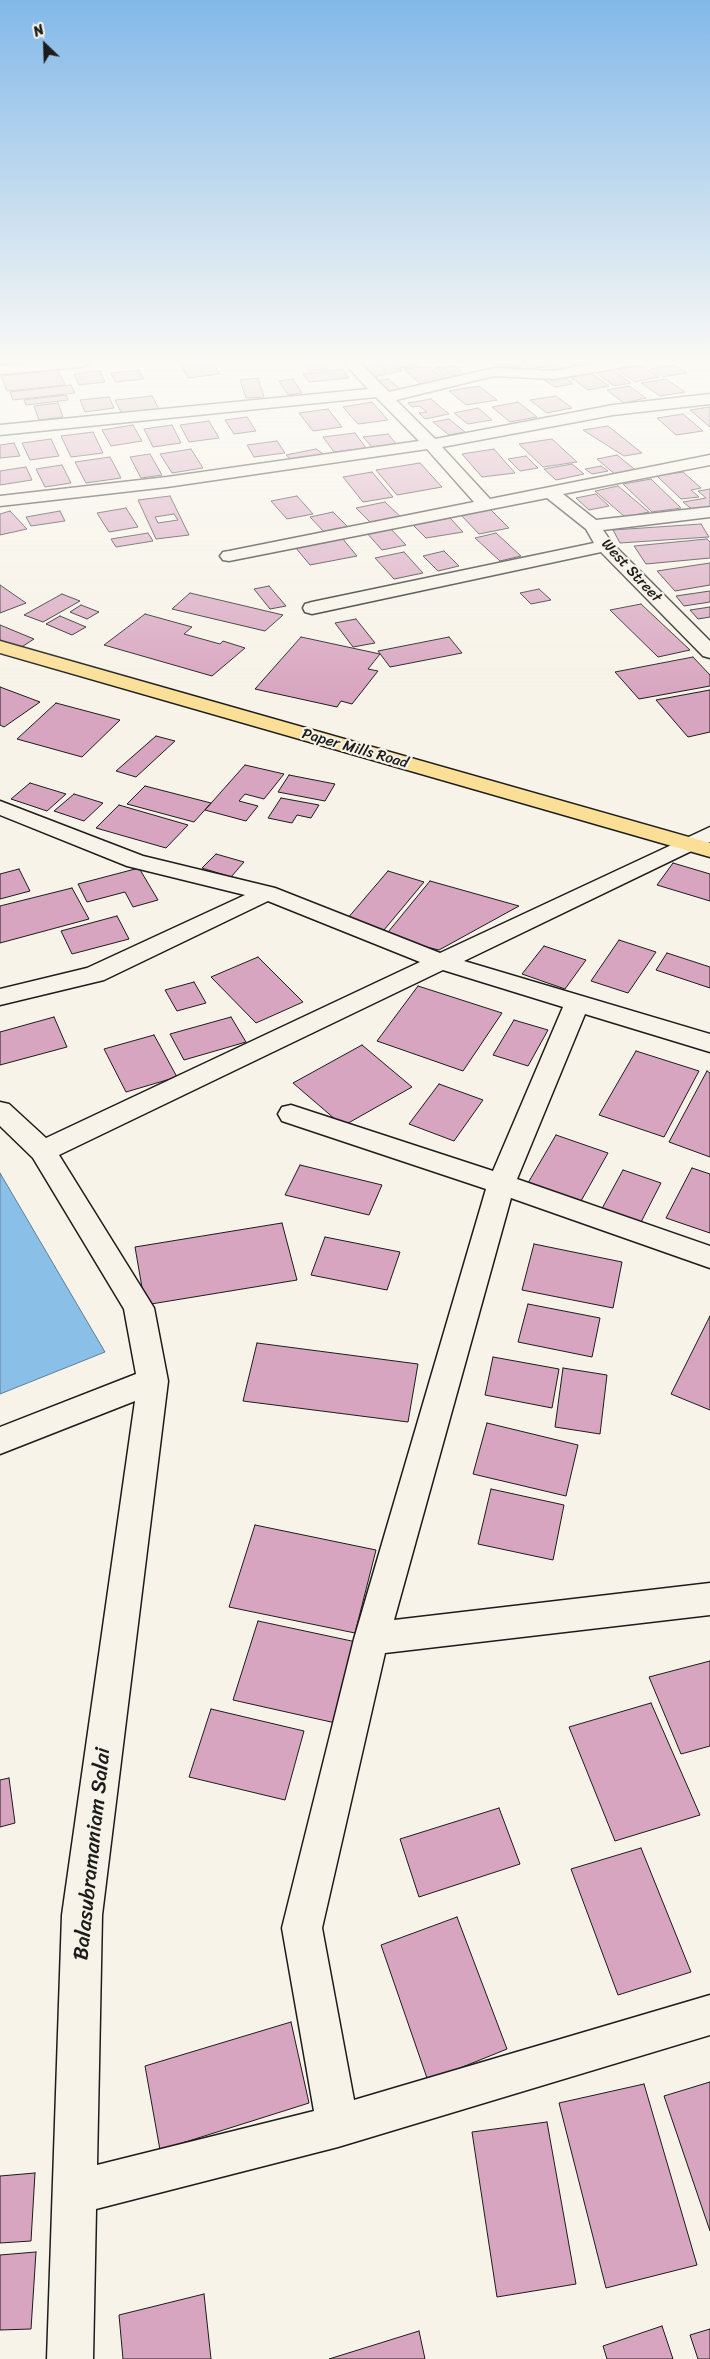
<!DOCTYPE html>
<html>
<head>
<meta charset="utf-8">
<style>
  body { margin:0 }
  #map { position:relative; width:710px; height:2359px; overflow:hidden; background:#f7f3e8; font-family:Sriracha,sans-serif }
  canvas { display:block }
  .north { position:absolute; left:20px; top:20px; width:50px; height:50px; -webkit-text-stroke:4px #f7f3e8; paint-order:stroke; rotate:336deg; font-size:14px; font-weight:700; line-height:20px; text-align:center; color:#1c1c1c }
  .north::after { content:''; display:block; margin:auto; width:18px; height:22px; background:#1c1c1c; clip-path:polygon(50% 0,100% 100%,50% 72%,0 100%) }
</style>
</head>
<body>
<div id="map">
<canvas width="710" height="2359"></canvas>
<div class="north">N</div>
</div>
<script>
const c = document.querySelector('canvas').getContext('2d');
c.lineJoin = 'round';
function fill(path, color) {
  c.fillStyle = color;
  c.fill(path, 'evenodd');
}
function toPath(rows) {
  const path = new Path2D();
  for (const r of rows) {
    path.moveTo(r[0], r[1]);
    for (let i = 2; i < r.length; i += 2) path.lineTo(r[i], r[i + 1]);
  }
  return path;
}
function stroke(path, color, width, dash) {
  c.strokeStyle = color;
  c.lineWidth = width;
  c.lineCap = dash ? 'butt' : 'round';
  c.setLineDash(dash || []);
  c.stroke(path);
}
function label(font, color, halo, rows, align = 'center') {
  c.font = font + ' Sriracha,sans-serif';
  c.lineWidth = 4.5;
  c.setLineDash([]);
  c.textBaseline = 'middle';
  c.strokeStyle = halo;
  c.fillStyle = color;
  for (const [text, x, y, turn = 0] of rows) {
    c.save();
    c.translate(x, y);
    c.rotate((+turn || 0) * Math.PI / 180);
    c.textAlign = isNaN(turn) ? turn : align;
    if (halo) c.strokeText(text, 0, 0);
    c.fillText(text, 0, 0);
    c.restore();
  }
}
const water = toPath([
  [0,1173,105,1352,0,1394,0,1173]
]);
fill(water, '#8abfe7');
stroke(water, '#5e7e96', 1);
const building = toPath([
  [179,363,213,363,220,374,188,378,179,363],
  [303,363,324,363,328,369,309,371,303,363],
  [357,363,375,363,387,374,373,377,357,363],
  [377,363,393,363,402,371,389,374,377,363],
  [395,363,418,363,420,365,400,368,395,363],
  [491,363,517,363,521,366,500,370,491,363],
  [523,363,544,363,548,366,531,369,523,363],
  [545,363,574,363,581,368,557,372,545,363],
  [454,365,466,376,447,379,435,368,454,365],
  [641,365,659,377,635,382,617,370,641,365],
  [675,365,687,373,663,377,651,369,675,365],
  [429,366,446,381,421,385,404,369,429,366],
  [343,369,349,378,309,382,303,374,343,369],
  [58,370,65,385,7,391,1,376,58,370],
  [139,370,144,379,115,382,111,373,139,370],
  [613,370,631,383,614,386,597,373,613,370],
  [100,371,105,382,79,385,74,374,100,371],
  [591,373,609,386,588,390,570,377,591,373],
  [563,376,573,384,555,387,544,380,563,376],
  [258,378,264,397,246,398,240,380,258,378],
  [293,379,302,393,288,395,279,381,293,379],
  [389,379,403,392,390,394,376,381,389,379],
  [666,379,685,392,660,396,641,383,666,379],
  [71,385,75,393,13,400,10,392,71,385],
  [479,386,497,400,466,405,449,391,479,386],
  [629,386,646,398,624,403,607,390,629,386],
  [66,395,68,400,26,405,24,400,66,395],
  [152,396,159,409,122,414,115,400,152,396],
  [556,396,572,408,547,413,530,400,556,396],
  [109,397,114,408,85,412,80,400,109,397],
  [431,399,449,414,425,419,419,413,427,412,419,406,412,407,408,403,431,399],
  [372,402,388,420,358,424,343,407,372,402],
  [518,402,537,417,510,422,492,407,518,402],
  [58,403,63,417,39,420,34,406,58,403],
  [709,407,710,408,710,427,690,410,709,407],
  [478,408,492,420,468,424,454,413,478,408],
  [328,409,342,427,313,431,299,413,328,409],
  [683,414,703,431,676,435,657,418,683,414],
  [247,417,256,431,234,434,225,420,247,417],
  [449,419,465,432,449,435,433,422,449,419],
  [209,421,219,438,189,442,180,425,209,421],
  [133,425,142,441,111,446,102,430,133,425],
  [172,425,181,443,153,447,144,429,172,425],
  [608,426,642,453,624,456,583,430,608,426],
  [93,432,103,453,71,457,61,436,93,432],
  [355,433,366,448,334,452,323,437,355,433],
  [388,434,397,445,373,448,363,437,388,434],
  [51,439,59,456,30,460,22,443,51,439],
  [552,439,577,462,543,467,519,444,552,439],
  [277,441,285,453,254,457,247,445,277,441],
  [14,443,20,456,0,458,0,445,14,443],
  [191,449,203,468,172,473,160,454,191,449],
  [316,449,325,455,294,462,286,455,316,449],
  [494,449,515,473,482,477,462,454,494,449],
  [150,454,162,475,141,478,130,457,150,454],
  [617,455,638,472,617,476,597,459,617,455],
  [526,456,538,468,520,471,508,459,526,456],
  [110,457,121,478,86,483,75,462,110,457],
  [420,463,442,487,397,495,376,470,420,463],
  [572,464,584,474,556,480,544,469,572,464],
  [62,465,71,483,45,487,36,469,62,465],
  [601,466,608,471,592,474,585,469,601,466],
  [26,467,32,480,0,485,0,471,26,467],
  [372,472,393,497,363,502,343,477,372,472],
  [683,472,701,488,691,490,699,497,681,499,657,476,683,472],
  [651,479,681,508,652,512,623,484,651,479],
  [618,486,649,512,625,517,595,491,618,486],
  [710,489,710,508,694,511,683,502,706,498,698,491,710,489],
  [596,494,609,506,589,510,576,498,596,494],
  [170,496,189,535,156,539,138,500,170,496],
  [174,514,178,520,158,523,155,517,174,514],
  [297,496,313,514,287,519,271,501,297,496],
  [385,502,405,521,375,527,356,508,385,502],
  [126,508,138,527,109,532,97,513,126,508],
  [490,509,509,528,479,534,460,514,490,509],
  [10,511,27,529,0,535,0,514,10,511],
  [60,511,65,521,31,526,26,517,60,511],
  [333,512,350,529,326,534,310,517,333,512],
  [450,518,463,532,426,538,413,525,450,518],
  [701,524,709,537,620,543,613,530,701,524],
  [389,527,406,545,382,550,365,531,389,527],
  [148,533,153,541,116,547,111,539,148,533],
  [496,533,521,556,500,561,475,538,496,533],
  [342,538,357,556,310,565,295,547,342,538],
  [707,539,710,542,710,558,646,564,634,546,707,539],
  [444,551,459,566,438,571,423,556,444,551],
  [404,552,423,573,394,579,375,558,404,552],
  [710,563,710,585,675,591,657,571,710,563],
  [0,585,26,603,0,613,0,585],
  [269,586,286,606,270,609,254,589,269,586],
  [539,589,551,600,531,604,520,593,539,589],
  [710,591,710,602,684,606,676,596,710,591],
  [190,593,283,615,265,631,172,609,190,593],
  [62,594,80,601,43,622,24,615,62,594],
  [641,604,690,650,658,657,610,610,641,604],
  [81,605,99,612,87,619,70,612,81,605],
  [710,607,710,617,698,619,690,610,710,607],
  [145,614,192,627,184,634,220,644,223,641,245,648,212,676,104,645,145,614],
  [60,616,86,627,72,635,46,624,60,616],
  [356,619,375,643,353,647,335,623,356,619],
  [0,625,34,639,20,648,0,640,0,625],
  [301,637,380,654,368,669,378,671,352,704,341,701,337,707,255,689,301,637],
  [449,637,462,653,390,667,378,651,449,637],
  [693,657,710,675,710,686,639,699,615,672,693,657],
  [0,687,40,702,4,727,0,725,0,687],
  [710,690,710,732,688,737,656,700,710,690],
  [56,703,120,720,82,757,17,739,56,703],
  [156,736,175,741,136,777,116,771,156,736],
  [245,765,284,774,264,799,245,794,239,801,258,806,246,821,205,810,245,765],
  [289,775,335,784,325,801,278,792,289,775],
  [30,783,66,794,47,811,11,799,30,783],
  [145,786,211,803,194,822,127,804,145,786],
  [74,794,103,803,84,821,54,811,74,794],
  [281,798,319,805,311,818,297,815,292,823,268,818,281,798],
  [119,805,188,825,166,848,96,828,119,805],
  [216,854,244,862,231,877,202,868,216,854],
  [673,863,710,874,710,901,657,885,673,863],
  [139,868,158,900,133,907,125,892,87,902,78,884,139,868],
  [19,869,30,891,0,899,0,874,19,869],
  [388,871,424,882,384,930,347,919,388,871],
  [430,881,519,906,439,950,384,937,430,881],
  [72,888,89,919,0,943,0,906,72,888],
  [117,916,129,939,72,954,61,931,117,916],
  [619,940,656,952,628,993,591,981,619,940],
  [544,946,586,960,565,989,522,974,544,946],
  [667,953,710,967,710,988,656,970,667,953],
  [258,957,303,1002,256,1023,211,977,258,957],
  [194,982,206,1003,177,1011,165,990,194,982],
  [418,986,502,1013,463,1071,377,1041,418,986],
  [54,1017,67,1047,0,1065,0,1032,54,1017],
  [231,1017,246,1042,184,1060,170,1034,231,1017],
  [514,1020,548,1030,528,1066,493,1055,514,1020],
  [154,1035,177,1077,126,1092,104,1049,154,1035],
  [362,1045,412,1087,343,1126,293,1083,362,1045],
  [636,1051,699,1071,664,1137,599,1115,636,1051],
  [707,1071,710,1073,710,1157,669,1142,707,1071],
  [439,1084,483,1100,454,1141,409,1124,439,1084],
  [556,1135,608,1153,581,1201,528,1183,556,1135],
  [300,1165,382,1185,369,1215,285,1195,300,1165],
  [692,1168,710,1174,710,1233,666,1218,692,1168],
  [623,1170,661,1183,638,1228,599,1214,623,1170],
  [282,1223,297,1280,145,1305,135,1247,282,1223],
  [325,1237,400,1252,387,1290,311,1275,325,1237],
  [534,1244,622,1262,613,1308,522,1290,534,1244],
  [528,1304,600,1318,592,1357,518,1342,528,1304],
  [710,1316,710,1410,671,1394,710,1316],
  [257,1343,418,1364,408,1422,243,1401,257,1343],
  [493,1357,559,1369,552,1408,485,1395,493,1357],
  [563,1368,607,1375,600,1434,555,1427,563,1368],
  [487,1423,578,1445,566,1496,473,1474,487,1423],
  [491,1489,564,1505,553,1560,478,1544,491,1489],
  [255,1525,376,1550,355,1633,229,1607,255,1525],
  [258,1621,361,1643,340,1724,233,1700,258,1621],
  [710,1661,710,1746,681,1754,649,1677,710,1661],
  [651,1703,700,1815,615,1841,569,1727,651,1703],
  [211,1709,304,1731,285,1800,189,1777,211,1709],
  [9,1778,15,1823,0,1827,0,1780,9,1778],
  [499,1808,520,1864,419,1897,400,1839,499,1808],
  [641,1848,691,1972,618,1995,571,1869,641,1848],
  [457,1917,507,2049,428,2081,381,1945,457,1917],
  [291,2022,309,2103,160,2150,145,2066,291,2022],
  [710,2082,710,2231,664,2096,710,2082],
  [644,2084,697,2265,606,2288,559,2103,644,2084],
  [547,2122,576,2284,497,2297,472,2132,547,2122],
  [35,2173,31,2241,0,2243,0,2176,35,2173],
  [36,2252,31,2329,0,2330,0,2255,36,2252],
  [204,2294,211,2359,123,2359,119,2315,204,2294],
  [662,2326,673,2359,607,2359,603,2346,662,2326],
  [710,2329,710,2359,698,2359,690,2335,710,2329],
  [419,2331,425,2359,329,2359,419,2331]
]);
fill(building, '#d8a5c0');
stroke(building, '#1c1c1c', 1);
const minor = toPath([
  [27,363,89,363,82,367,0,374,0,366,27,363],
  [344,363,360,363,389,392,494,368,554,371,596,363,630,363,623,367,554,379,494,376,396,400,435,439,613,405,710,394,710,404,613,415,442,447,490,499,710,455,710,465,563,494,596,520,710,507,710,517,603,530,612,543,710,641,710,658,703,656,601,552,312,614,305,612,303,608,305,604,312,602,594,543,586,529,547,498,229,561,223,560,220,556,223,552,229,551,474,502,427,449,167,487,0,506,0,496,167,477,419,441,376,397,0,435,0,425,368,389,344,363],
  [0,801,143,856,275,888,440,953,710,827,710,842,464,961,710,1034,710,1052,585,1014,517,1179,710,1246,710,1268,511,1198,394,1620,710,1583,710,1615,385,1653,322,1928,354,2100,710,1995,710,2035,338,2147,96,2209,93,2359,47,2359,62,1915,135,1401,0,1454,0,1427,136,1374,124,1309,33,1158,0,1126,0,1102,9,1104,46,1138,420,962,268,901,104,980,0,1005,0,989,87,968,245,895,127,866,0,815,0,801],
  [443,970,563,1007,493,1171,291,1105,282,1107,278,1114,282,1121,486,1189,354,1639,282,1928,314,2111,97,2165,102,1915,168,1381,154,1308,59,1155,443,970]
]);
const major = toPath([
  [0,641,710,843,710,857,0,653,0,641]
]);
stroke(minor, '#1c1c1c', 3);
stroke(major, '#1c1c1c', 3);
fill(minor, '#f7f3e8');
fill(major, '#fbdf96');
const sky = c.createLinearGradient(0, 0, 0, 694);
sky.addColorStop(0, '#82b8e8');
sky.addColorStop(0.52, '#fbfaf5');
sky.addColorStop(1, '#fbfaf500');
c.fillStyle = sky;
c.fillRect(0, 0, 710, 694);
label('15px', '#1c1c1c', '#f7f3e8', [
  ["West Street",631,571,47],
  ["Paper Mills Road",355,749,16]
]);
label('21px', '#1c1c1c', '#f7f3e8', [
  ["Balasubramaniam Salai",93,1854,-84]
]);
</script>
</body>
</html>
